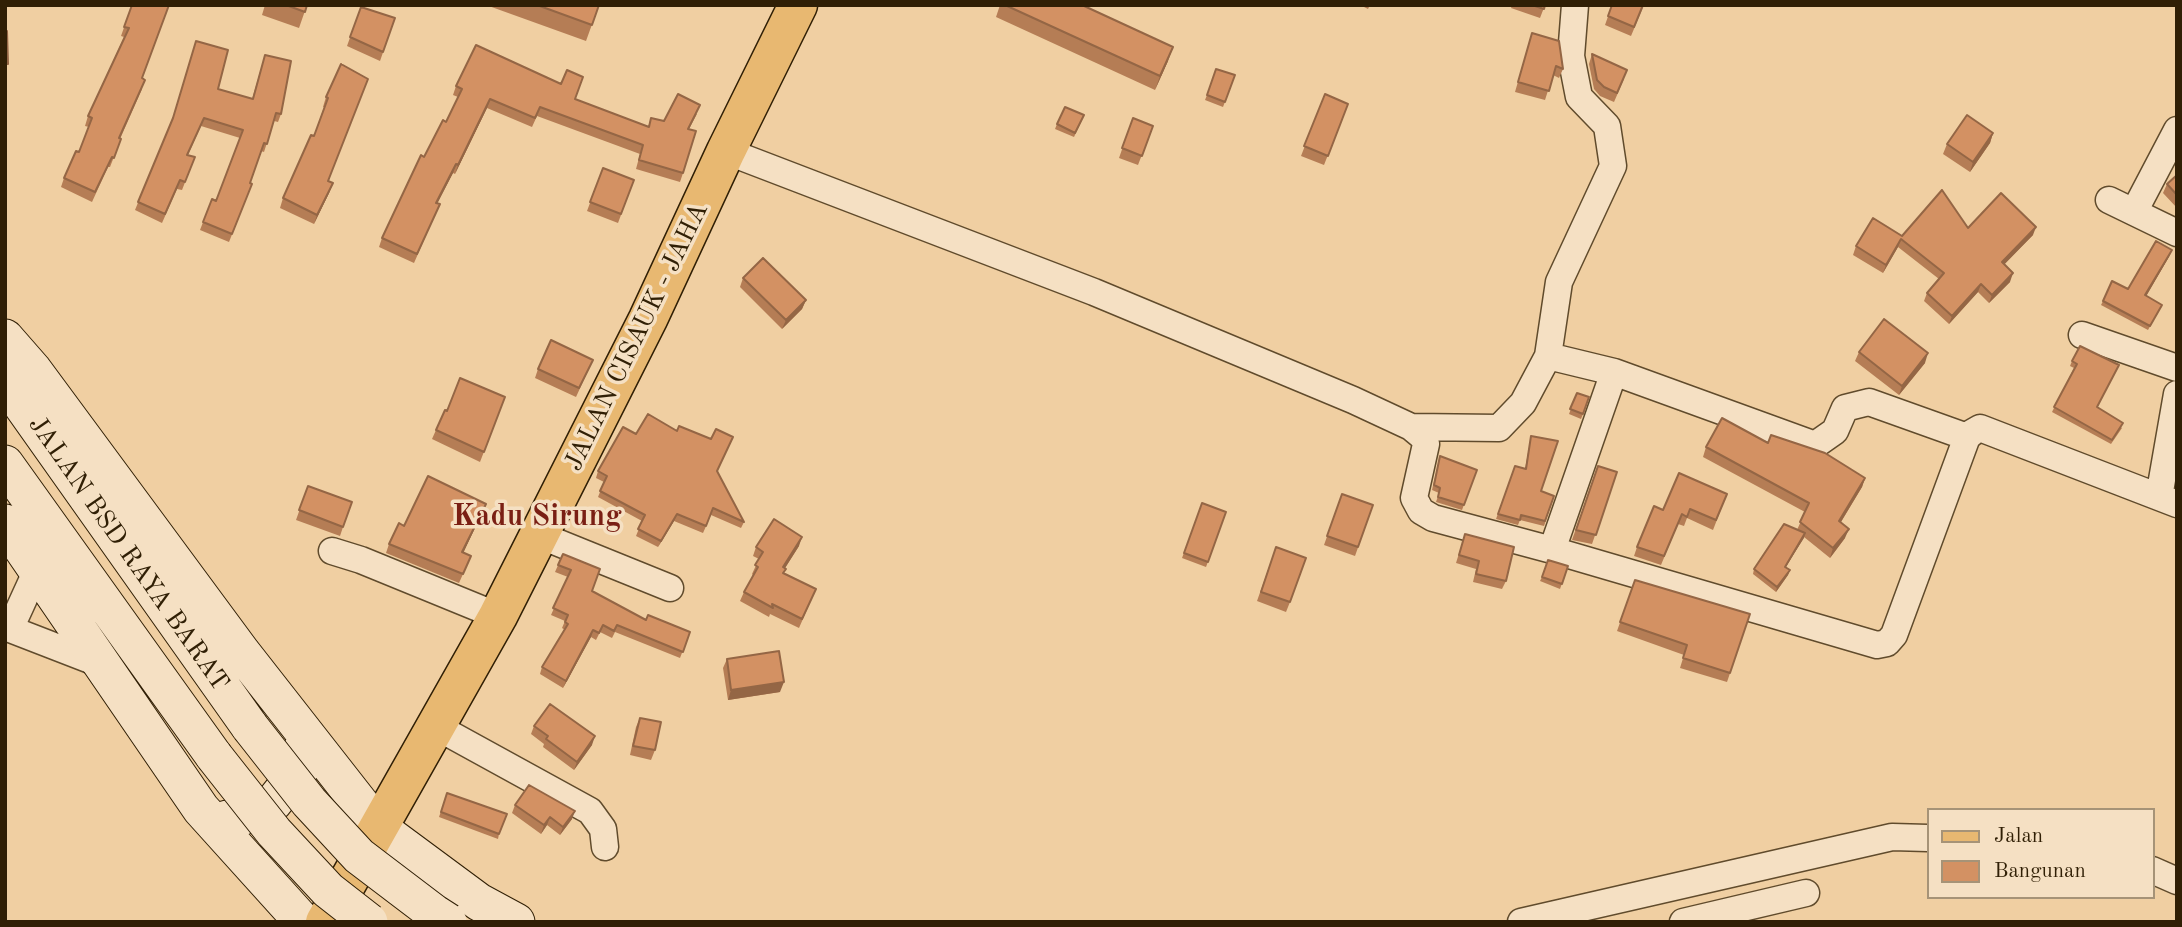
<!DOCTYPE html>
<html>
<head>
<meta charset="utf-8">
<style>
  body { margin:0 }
  #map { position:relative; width:2182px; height:927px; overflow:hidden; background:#f0cfa2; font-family:"Old Standard TT",serif }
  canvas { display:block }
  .frame { position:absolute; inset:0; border:7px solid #301f05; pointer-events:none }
  .legend { position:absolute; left:1927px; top:808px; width:228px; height:91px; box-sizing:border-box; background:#f5e0c3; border:2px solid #a69377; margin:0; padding:9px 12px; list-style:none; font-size:21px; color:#301f05 }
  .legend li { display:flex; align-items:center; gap:14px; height:35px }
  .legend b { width:35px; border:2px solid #a69377 }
</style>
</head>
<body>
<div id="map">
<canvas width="2182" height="927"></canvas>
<div class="frame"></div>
<ul class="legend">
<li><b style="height:9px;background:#e8b871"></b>Jalan</li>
<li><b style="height:19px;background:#d39163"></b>Bangunan</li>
</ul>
</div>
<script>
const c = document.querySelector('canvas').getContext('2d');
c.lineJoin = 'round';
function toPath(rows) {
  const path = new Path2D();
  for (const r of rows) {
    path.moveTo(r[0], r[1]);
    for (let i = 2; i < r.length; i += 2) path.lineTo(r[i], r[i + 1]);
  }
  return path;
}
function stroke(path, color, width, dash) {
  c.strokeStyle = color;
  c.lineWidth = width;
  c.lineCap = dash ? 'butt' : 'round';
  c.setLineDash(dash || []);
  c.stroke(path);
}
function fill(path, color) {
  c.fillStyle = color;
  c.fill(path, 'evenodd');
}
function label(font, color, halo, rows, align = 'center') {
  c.font = font + ' "Old Standard TT",serif';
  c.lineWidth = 7;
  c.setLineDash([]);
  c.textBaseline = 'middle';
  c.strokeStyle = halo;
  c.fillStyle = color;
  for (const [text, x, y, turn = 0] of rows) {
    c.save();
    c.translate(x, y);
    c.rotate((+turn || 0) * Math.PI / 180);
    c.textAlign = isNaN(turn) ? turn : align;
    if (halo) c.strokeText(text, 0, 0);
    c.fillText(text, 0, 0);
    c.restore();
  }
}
const street = toPath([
  [726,151,1094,292,1353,400,1411,427,1423,437,1426,444,1414,498,1421,511,1433,518,1552,550,1877,645,1887,643,1894,635,1967,437,1973,432,1980,428,2177,504],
  [2109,200,2177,233],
  [2134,212,2177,130],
  [2082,335,2177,368],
  [1548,356,1559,282,1613,166,1607,126,1579,97,1571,56,1575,5],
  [1411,427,1499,428,1523,403,1548,356,1614,372,1815,445,1835,431,1845,408,1869,402,1967,437],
  [2159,497,2177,394],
  [539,535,670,588],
  [1552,550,1614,372],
  [332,551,361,560,498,616],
  [5,628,10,629,37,570],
  [10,629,103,665],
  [437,727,590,811,603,829,605,847],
  [2152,870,2177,881],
  [1521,922,1892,837,1928,838],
  [1683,922,1806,893]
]);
const secondary = toPath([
  [5,338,33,370,242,653,379,828,479,902,516,922],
  [5,381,250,727],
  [5,464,214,756],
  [5,523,201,809,303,922],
  [227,819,232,821,273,803,300,769,300,752]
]);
const primary = toPath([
  [325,922,498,616,648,319,726,151,798,5]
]);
stroke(street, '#604b2c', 29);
stroke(secondary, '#301f05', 39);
stroke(primary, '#301f05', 41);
stroke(street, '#f5e0c3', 26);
stroke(secondary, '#f5e0c3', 37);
stroke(primary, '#e8b871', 38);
const secondaryBridge = toPath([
  [250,727,309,802,359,856,434,913,448,922],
  [214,756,274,832,328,890,369,922]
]);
stroke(secondaryBridge, '#301f05', 39, []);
stroke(secondaryBridge, '#f5e0c3', 37);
fill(toPath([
  [132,5,142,79,142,89,120,139,121,139,110,167,108,167,92,202,61,187,64,178,79,152,89,127,85,126,88,116,124,37,121,36],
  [265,5,307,5,299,28,262,15],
  [486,5,599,5,586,41],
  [1000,5,1082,5,1168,61,1155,90,996,17],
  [1360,5,1370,5,1368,9],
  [1512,5,1545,5,1540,18,1511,8],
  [1612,5,1644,5,1631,36,1605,25],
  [361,7,395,18,380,61,347,46],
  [1532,33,1563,69,1559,78,1553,75,1545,100,1515,92],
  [1592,54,1624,79,1614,102,1600,96,1594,89,1589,64],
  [265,55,281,114,278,122,274,121,264,152,261,151,250,183,252,184,229,242,200,230,212,199,216,201,240,138,201,126,188,155,195,157,182,190,177,189,162,223,135,210,171,122,218,89,252,99],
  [341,64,329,181,333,183,329,193,314,224,280,208,283,198,314,136,324,107,323,107,326,97],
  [1235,75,1223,107,1205,100,1207,95],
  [456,86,575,99,648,127,651,118,664,121,697,114,689,129,683,173,680,182,636,169,640,154,537,116,532,127,487,108,455,174,453,173,437,203,436,213,414,263,379,247,382,238,424,157,446,122,458,97,453,95],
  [1325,94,1348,104,1324,165,1301,156],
  [1133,118,1153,126,1138,165,1119,158],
  [1082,120,1074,137,1055,129,1057,124],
  [1993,133,1990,143,1970,172,1943,154,1947,144],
  [603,168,634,180,618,223,587,211],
  [2177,175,2177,208,2163,193,2167,184],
  [1968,228,2033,235,2004,264,2010,282,1989,303,1978,292,1949,324,1924,301,1927,293,1939,279,1898,247,1883,273,1853,255,1856,246,1902,236],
  [2170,255,2146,296,2162,305,2148,330,2101,305,2103,301,2128,289],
  [743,278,806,300,802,309,782,329,740,287],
  [1859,352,1925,363,1899,395,1855,361],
  [593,360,576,397,535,378,538,369],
  [2072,361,2119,365,2097,407,2122,428,2111,444,2052,412,2074,368,2070,366],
  [1577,393,1583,414,1581,419,1569,414],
  [505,397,480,462,432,439,436,430],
  [677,431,711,439,733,437,717,472,744,522,741,528,711,515,703,533,674,521,658,547,636,536,642,521,598,497,604,482,596,478,598,471,636,434],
  [1531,436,1541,491,1554,496,1544,526,1520,520,1518,525,1496,519,1515,466,1525,469],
  [1768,443,1865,478,1862,487,1841,522,1845,538,1830,558,1804,537,1786,567,1790,570,1788,575,1776,592,1753,574,1754,569,1797,530,1805,512,1703,457,1706,447],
  [1440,456,1477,470,1462,510,1436,502,1439,493,1432,490],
  [1598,466,1617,472,1592,544,1572,540],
  [308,486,343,527,340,536,296,520],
  [1342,494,1373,505,1355,556,1324,545],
  [1727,494,1713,530,1687,518,1684,526,1678,524,1661,565,1634,556,1637,547,1663,510],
  [1202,503,1226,512,1206,567,1182,558],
  [486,504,463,553,471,556,459,583,386,553,389,544,404,526],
  [1465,534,1506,581,1502,589,1473,582,1476,569,1456,563],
  [799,546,785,568,786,569,784,574,816,589,799,628,770,614,769,617,740,601,744,592,753,575,752,574,759,559,753,556,756,547],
  [1276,547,1290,602,1286,612,1257,601],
  [563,554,592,591,646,620,690,632,680,658,615,632,612,638,600,632,596,640,591,637,563,688,540,674,542,667,565,630,562,628,565,621,551,615,568,577,555,572],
  [1568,566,1560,589,1540,581,1542,577],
  [1635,580,1750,614,1727,682,1680,668,1684,655,1617,631],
  [727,659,780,692,728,700,723,668],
  [640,718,655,750,651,760,630,755,636,727],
  [534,726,592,745,574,770,543,747,544,744,531,734],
  [447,793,499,834,498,839,439,817],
  [515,805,572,819,560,835,547,825,541,834,512,813]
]), '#b57d55');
fill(toPath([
  [1173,47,1168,61,1155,90,1160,76],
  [490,99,487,108,455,174,458,165],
  [1993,133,1990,143,1970,172,1973,162],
  [456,164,453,173,433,212,436,203],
  [333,183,329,193,314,224,317,215],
  [2036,227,2033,235,1999,270,2002,262],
  [1901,239,1898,247,1883,273,1886,265],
  [2172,250,2170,255,2144,300,2145,295],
  [2013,273,2010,282,1989,303,1992,295],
  [1981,284,1978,292,1949,324,1952,316],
  [806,300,802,309,782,329,786,320],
  [1928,353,1925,363,1899,395,1902,386],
  [1865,478,1862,487,1836,530,1839,521],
  [486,504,482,513,459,562,462,552],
  [677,514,674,521,658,547,661,541],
  [1849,529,1845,538,1830,558,1833,548],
  [1805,533,1804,538,1783,571,1785,567],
  [802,537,799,546,780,576,783,567],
  [1790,570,1788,575,1776,592,1777,587],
  [593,630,591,637,563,688,566,681],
  [784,682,780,692,728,700,731,690],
  [595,736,592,745,574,770,577,762],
  [575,811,572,819,560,835,563,827],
  [550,817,547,825,541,834,544,825]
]), '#946645');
const building = toPath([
  [132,5,169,5,142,78,145,80,119,138,121,139,114,158,112,157,95,192,64,178,76,151,79,152,92,118,88,116,129,28,124,27,132,5],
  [286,5,307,5,305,12,286,5],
  [537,5,599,5,592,25,537,5],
  [1005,5,1082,5,1173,47,1160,76,1005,5],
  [1532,5,1545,5,1544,9,1532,5],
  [1612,5,1643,5,1634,27,1608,16,1612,5],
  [361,7,395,18,383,52,350,37,361,7],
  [7,31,8,64,5,64,5,32,7,31],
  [1532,33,1559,41,1563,69,1556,66,1549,91,1518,82,1532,33],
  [196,41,228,50,218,89,253,99,265,55,291,61,281,114,276,113,267,144,264,143,250,183,252,184,232,234,203,222,212,199,216,201,243,130,204,118,187,155,195,157,185,182,180,180,165,214,138,202,173,118,196,41],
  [476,45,561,84,567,70,583,77,575,99,649,127,651,118,664,121,678,94,700,105,688,129,696,131,683,173,639,160,643,145,540,107,535,118,490,99,458,165,456,164,436,203,440,204,417,254,382,238,421,155,424,157,443,120,446,122,462,89,456,86,476,45],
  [1592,54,1627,70,1617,93,1604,87,1597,80,1592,54],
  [341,64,368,79,328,181,333,183,317,215,283,198,311,135,314,136,328,98,326,97,341,64],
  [1216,69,1235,75,1225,102,1207,95,1216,69],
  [1325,94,1348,104,1328,156,1304,146,1325,94],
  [1065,107,1084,115,1075,133,1057,124,1065,107],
  [1967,115,1993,133,1973,162,1947,144,1967,115],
  [1133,118,1153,126,1142,156,1122,148,1133,118],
  [603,168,634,180,621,214,590,202,603,168],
  [2177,175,2177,195,2167,184,2177,175],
  [1942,190,1968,228,2001,193,2036,227,2002,262,2013,273,1992,295,1981,284,1952,316,1927,293,1944,273,1901,239,1886,265,1856,246,1873,218,1902,236,1942,190],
  [2156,241,2172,250,2145,295,2162,305,2150,326,2103,301,2112,281,2128,289,2156,241],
  [763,258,806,300,786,320,743,278,763,258],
  [1884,319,1928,353,1902,386,1859,352,1884,319],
  [551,340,593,360,579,388,538,369,551,340],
  [2080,346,2119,365,2097,407,2123,423,2112,440,2054,407,2077,364,2072,361,2080,346],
  [460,378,505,397,484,452,436,430,445,410,447,411,460,378],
  [1577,393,1589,397,1583,414,1570,409,1577,393],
  [648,414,677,431,679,426,711,439,716,429,733,437,717,471,744,522,713,508,706,526,677,514,661,541,638,529,645,515,600,491,607,476,598,471,623,427,636,434,648,414],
  [1722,418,1768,443,1771,435,1825,453,1865,478,1839,521,1849,529,1833,548,1800,522,1809,503,1706,447,1722,418],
  [1531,436,1558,441,1541,491,1554,496,1545,521,1521,515,1520,520,1498,514,1515,466,1526,469,1531,436],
  [1440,456,1477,470,1464,505,1438,497,1440,488,1434,485,1440,456],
  [1598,466,1617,472,1596,535,1576,530,1598,466],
  [1679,473,1727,494,1716,520,1690,509,1687,517,1682,514,1664,556,1637,547,1654,506,1663,510,1679,473],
  [428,476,486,504,462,552,471,556,463,574,389,544,399,523,404,526,428,476],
  [308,486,352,502,343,527,299,510,308,486],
  [1342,494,1373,505,1358,547,1327,536,1342,494],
  [1202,503,1226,512,1208,562,1184,553,1202,503],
  [774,519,802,537,783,567,786,569,783,573,816,589,802,619,772,604,773,608,744,592,758,567,755,565,763,552,756,547,774,519],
  [1784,524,1805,533,1785,567,1790,570,1777,587,1754,569,1784,524],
  [1465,534,1514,547,1506,581,1476,574,1479,561,1459,555,1465,534],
  [1276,547,1306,558,1290,602,1261,592,1276,547],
  [563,554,600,569,592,591,646,620,648,615,690,632,683,652,617,625,614,631,603,625,599,633,593,630,566,681,542,667,568,624,565,622,568,615,553,608,571,570,558,565,563,554],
  [1548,560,1568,566,1562,584,1542,577,1548,560],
  [1635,580,1750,614,1730,673,1683,658,1687,645,1620,622,1635,580],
  [779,651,784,682,731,690,727,659,779,651],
  [550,704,595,736,577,762,546,739,548,736,534,726,550,704],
  [640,718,661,722,655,750,633,746,640,718],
  [529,785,575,811,563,827,550,817,544,825,515,805,529,785],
  [447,793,507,814,499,834,441,812,447,793]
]);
fill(building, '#d39163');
stroke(building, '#946645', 2);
label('26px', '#301f05', '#f5e0c3', [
  ["JALAN CISAUK - JAHA",637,337,-64],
  ["JALAN BSD RAYA BARAT",128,554,55]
]);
label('bold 30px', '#7a1f14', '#f5e0c3', [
  ["Kadu Sirung",537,517]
]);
</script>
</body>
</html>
